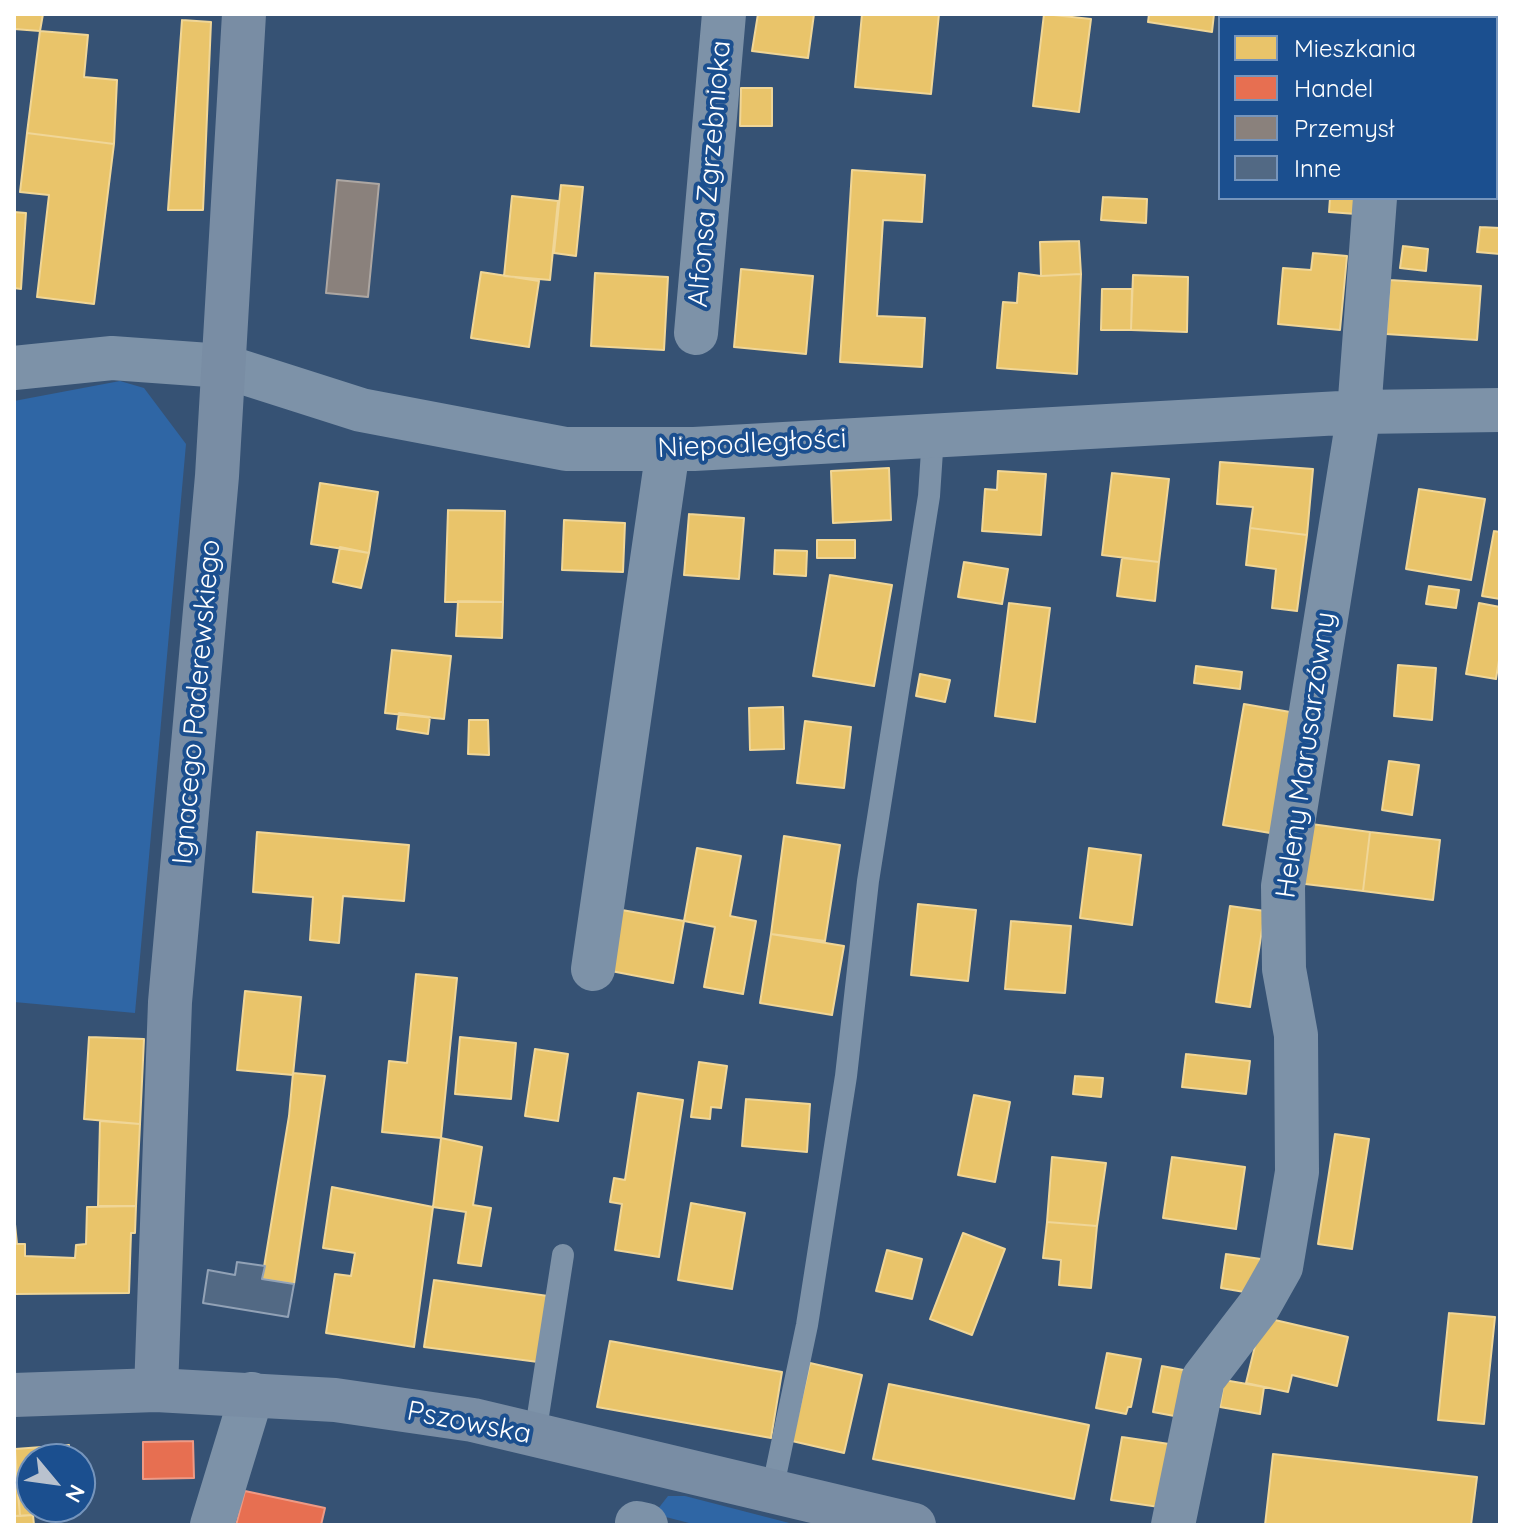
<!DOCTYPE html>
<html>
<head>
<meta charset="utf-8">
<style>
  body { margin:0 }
  #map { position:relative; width:1514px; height:1539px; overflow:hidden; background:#365274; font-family:Quicksand,sans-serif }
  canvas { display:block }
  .frame { position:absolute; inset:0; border:16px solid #fff; pointer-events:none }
  .legend { position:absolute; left:1218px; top:16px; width:280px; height:184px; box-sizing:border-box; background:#1b4f8f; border:2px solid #7695bc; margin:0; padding:10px 14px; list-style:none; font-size:24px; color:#fff }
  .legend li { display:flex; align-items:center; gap:16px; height:40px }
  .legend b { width:40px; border:2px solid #7695bc }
  .north { position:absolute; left:16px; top:1443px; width:80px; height:80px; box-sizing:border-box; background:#1b4f8f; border:2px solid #7695bc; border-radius:50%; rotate:119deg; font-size:22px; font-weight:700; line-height:32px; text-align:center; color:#fff }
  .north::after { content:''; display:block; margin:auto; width:28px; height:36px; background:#b9c2ce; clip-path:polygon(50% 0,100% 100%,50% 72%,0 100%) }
</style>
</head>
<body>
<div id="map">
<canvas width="1514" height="1539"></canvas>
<div class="frame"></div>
<ul class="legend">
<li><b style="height:22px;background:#e9c46a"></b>Mieszkania</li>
<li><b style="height:22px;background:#e76f51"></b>Handel</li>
<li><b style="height:22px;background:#8a817c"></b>Przemysł</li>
<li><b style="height:22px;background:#526984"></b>Inne</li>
</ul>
<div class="north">N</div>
</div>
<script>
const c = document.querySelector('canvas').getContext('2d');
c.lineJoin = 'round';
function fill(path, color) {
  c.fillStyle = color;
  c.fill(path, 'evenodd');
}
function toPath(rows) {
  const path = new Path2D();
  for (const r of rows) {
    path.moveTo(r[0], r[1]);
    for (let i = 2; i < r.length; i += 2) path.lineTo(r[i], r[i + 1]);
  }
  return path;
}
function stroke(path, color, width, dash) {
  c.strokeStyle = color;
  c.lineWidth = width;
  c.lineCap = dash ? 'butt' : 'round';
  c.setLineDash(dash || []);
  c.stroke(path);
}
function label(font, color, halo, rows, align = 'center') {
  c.font = font + ' Quicksand,sans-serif';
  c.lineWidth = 8;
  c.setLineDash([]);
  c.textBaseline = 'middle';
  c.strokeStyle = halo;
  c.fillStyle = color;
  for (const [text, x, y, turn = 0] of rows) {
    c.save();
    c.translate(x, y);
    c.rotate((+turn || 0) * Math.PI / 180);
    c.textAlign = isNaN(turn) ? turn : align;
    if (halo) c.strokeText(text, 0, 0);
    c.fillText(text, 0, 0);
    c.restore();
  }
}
fill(toPath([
  [120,381,144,388,186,444,135,1013,14,1002,14,401],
  [668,1496,685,1496,797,1525,697,1525,654,1514]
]), '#2f66a5');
const homes = toPath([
  [14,14,43,14,40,31,14,29,14,14],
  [758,14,814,14,808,58,752,51,758,14],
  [862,14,939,14,931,94,855,87,862,14],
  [1044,14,1091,19,1079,112,1033,106,1044,14],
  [1149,14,1214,14,1212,32,1148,22,1149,14],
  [1271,14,1332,14,1332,18,1271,18,1271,14],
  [182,20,211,22,203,210,168,210,182,20],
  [40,31,88,35,84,77,117,80,114,144,27,133,40,31],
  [741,88,772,88,772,126,740,126,741,88],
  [27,133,114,144,94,304,37,297,49,195,20,192,27,133],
  [1496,134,1500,135,1500,196,1496,196,1496,134],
  [852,170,925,175,922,222,883,220,877,316,925,318,922,367,840,362,852,170],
  [561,185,583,187,576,256,554,253,561,185],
  [512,196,558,201,550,280,504,276,512,196],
  [1103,197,1147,199,1146,223,1101,220,1103,197],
  [1330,198,1357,198,1356,214,1329,212,1330,198],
  [14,212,26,213,21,289,14,288,14,212],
  [1480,227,1500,228,1500,254,1477,252,1480,227],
  [1079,241,1081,274,1041,276,1040,242,1079,241],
  [1403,246,1428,249,1426,271,1400,268,1403,246],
  [1313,253,1347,256,1340,330,1278,324,1283,268,1311,270,1313,253],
  [741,269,813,276,806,354,734,347,741,269],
  [481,272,539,281,529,347,471,338,481,272],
  [595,273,668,277,664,350,591,346,595,273],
  [1019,273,1041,276,1081,274,1077,374,997,368,1003,302,1017,303,1019,273],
  [1133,275,1188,277,1187,332,1131,330,1133,275],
  [1390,280,1481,286,1477,340,1386,334,1390,280],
  [1102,289,1132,289,1131,330,1101,330,1102,289],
  [1220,462,1313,469,1307,535,1250,528,1253,507,1217,504,1220,462],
  [889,468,891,520,833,523,831,471,889,468],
  [998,471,1046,474,1041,535,982,531,985,489,997,490,998,471],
  [1112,473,1169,479,1159,562,1102,555,1112,473],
  [320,483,378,492,369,553,311,544,320,483],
  [1419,489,1485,499,1471,580,1406,569,1419,489],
  [448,510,505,511,503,602,445,602,448,510],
  [689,514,744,518,739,579,684,575,689,514],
  [564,520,625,523,623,572,562,570,564,520],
  [1250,528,1307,535,1297,611,1272,608,1276,569,1246,565,1250,528],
  [1494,531,1500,532,1500,599,1482,596,1494,531],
  [817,540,855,540,855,558,817,558,817,540],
  [340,547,369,553,361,588,333,582,340,547],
  [775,550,807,551,806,576,774,574,775,550],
  [1122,558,1159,562,1155,601,1117,596,1122,558],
  [964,562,1008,569,1002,604,958,597,964,562],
  [830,575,892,585,874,686,813,676,830,575],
  [1429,586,1459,590,1456,608,1426,604,1429,586],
  [458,601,503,602,502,638,456,636,458,601],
  [1009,603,1050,608,1035,722,995,716,1009,603],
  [1479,603,1500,607,1500,654,1496,679,1466,674,1479,603],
  [392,650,451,656,444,719,385,713,392,650],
  [1398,665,1436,668,1432,720,1394,716,1398,665],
  [1196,666,1242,672,1240,689,1194,683,1196,666],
  [920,674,950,680,945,702,916,696,920,674],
  [1244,704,1296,713,1276,834,1223,825,1244,704],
  [783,707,784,749,750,750,749,708,783,707],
  [399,713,430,717,428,734,397,729,399,713],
  [469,720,488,720,489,755,468,754,469,720],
  [805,721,851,727,844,788,797,783,805,721],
  [1389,761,1419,765,1412,815,1382,810,1389,761],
  [1304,823,1370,832,1363,891,1297,883,1304,823],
  [257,832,409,845,404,901,343,896,339,943,310,940,313,897,253,892,257,832],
  [1370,832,1440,840,1433,900,1363,891,1370,832],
  [784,836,840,845,825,941,771,934,784,836],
  [697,848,741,856,730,916,756,921,743,994,704,987,715,927,684,921,697,848],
  [1089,848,1141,855,1132,925,1080,918,1089,848],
  [918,904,976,910,968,981,911,975,918,904],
  [1230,906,1265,911,1250,1007,1216,1002,1230,906],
  [622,910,684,921,673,983,611,971,622,910],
  [1011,921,1071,926,1065,993,1005,989,1011,921],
  [771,934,844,946,832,1015,760,1003,771,934],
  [416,974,457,978,441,1138,382,1132,389,1061,407,1063,416,974],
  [245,991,301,997,293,1075,237,1070,245,991],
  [89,1037,144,1039,140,1124,84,1119,89,1037],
  [460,1037,516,1043,511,1099,455,1094,460,1037],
  [535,1049,568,1054,558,1121,525,1116,535,1049],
  [1186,1054,1250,1061,1246,1094,1182,1087,1186,1054],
  [699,1062,727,1066,721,1108,711,1107,710,1119,691,1117,699,1062],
  [293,1073,325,1076,294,1284,262,1279,289,1116,293,1073],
  [1075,1076,1103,1078,1101,1097,1073,1094,1075,1076],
  [638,1093,683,1100,659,1257,615,1250,622,1204,610,1202,614,1178,625,1180,638,1093],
  [974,1095,1010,1102,995,1182,958,1175,974,1095],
  [746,1099,810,1104,807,1152,742,1146,746,1099],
  [100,1121,140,1124,136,1206,98,1206,100,1121],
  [1335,1134,1369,1139,1352,1249,1318,1244,1335,1134],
  [441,1138,482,1147,473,1205,491,1208,481,1266,458,1263,466,1212,433,1207,441,1138],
  [1052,1157,1106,1163,1097,1226,1047,1222,1052,1157],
  [1172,1157,1245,1167,1236,1229,1163,1218,1172,1157],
  [332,1187,433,1207,414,1347,326,1333,335,1274,351,1276,355,1253,323,1248,332,1187],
  [691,1203,745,1213,732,1289,678,1280,691,1203],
  [136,1206,135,1233,131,1233,129,1293,14,1294,14,1214,17,1244,25,1244,25,1256,75,1258,76,1245,86,1244,87,1207,136,1206],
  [1047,1222,1097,1226,1091,1288,1059,1285,1061,1260,1043,1258,1047,1222],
  [963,1233,1005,1249,972,1335,930,1319,963,1233],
  [887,1250,922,1259,912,1299,876,1291,887,1250],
  [1226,1254,1261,1259,1256,1294,1221,1288,1226,1254],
  [434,1280,548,1296,538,1362,424,1347,434,1280],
  [1449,1313,1495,1317,1484,1424,1438,1420,1449,1313],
  [1262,1317,1348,1337,1337,1386,1292,1375,1288,1392,1246,1383,1262,1317],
  [610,1341,782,1372,771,1438,597,1407,610,1341],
  [1107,1353,1141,1359,1131,1407,1128,1407,1126,1414,1096,1408,1107,1353],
  [810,1363,862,1375,844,1453,792,1441,810,1363],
  [1162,1366,1194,1372,1185,1418,1153,1412,1162,1366],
  [1224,1380,1264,1387,1260,1414,1220,1407,1224,1380],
  [889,1384,1089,1425,1074,1499,873,1459,889,1384],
  [1122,1437,1176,1445,1166,1508,1111,1500,1122,1437],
  [69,1445,70,1459,32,1459,33,1515,20,1516,15,1449,69,1445],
  [14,1449,20,1516,14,1516,14,1449],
  [1273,1454,1477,1477,1471,1525,1265,1525,1273,1454],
  [33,1515,34,1525,14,1525,14,1516,33,1515]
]);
fill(homes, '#e9c46a');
stroke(homes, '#f0d697', 2);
const shops = toPath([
  [193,1441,194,1478,143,1479,143,1442,193,1441],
  [245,1491,325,1508,321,1525,236,1525,245,1491]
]);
fill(shops, '#e76f51');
stroke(shops, '#ee9a85', 2);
const industry = toPath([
  [337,180,379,184,368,297,326,293,337,180]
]);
fill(industry, '#8a817c');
stroke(industry, '#ada7a3', 2);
const building = toPath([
  [237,1262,265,1266,262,1279,294,1284,288,1317,203,1303,208,1270,235,1275,237,1262]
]);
fill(building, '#526984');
stroke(building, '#92a2b6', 2);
stroke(toPath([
  [535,1435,563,1255],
  [772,1491,807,1325,846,1076,868,881,929,496,933,436]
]), '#7d92a8', 22);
stroke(toPath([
  [1399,18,1400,14],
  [696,333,724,14],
  [14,368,112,358,223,366,361,410,566,449,694,449,1359,412,1500,410],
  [593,969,668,449],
  [637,1523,646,1525],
  [212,1525,252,1394],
  [1173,1525,1203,1379,1259,1306,1281,1267,1297,1172,1296,1035,1284,969,1283,886,1359,412,1375,198]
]), '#7d92a8', 44);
stroke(toPath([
  [156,1390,170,1002,217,476,244,14],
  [14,1395,156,1390,335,1400,473,1420,914,1525]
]), '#798da4', 44);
label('28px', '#fff', '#1b4f8f', [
  ["Alfonsa Zgrzebnioka",710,174,-85],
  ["Niepodległości",752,444,-3],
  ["Ignacego Paderewskiego",197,702,-85],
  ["Heleny Marusarzówny",1306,755,-82],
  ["Pszowska",469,1423,11]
]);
</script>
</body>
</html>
